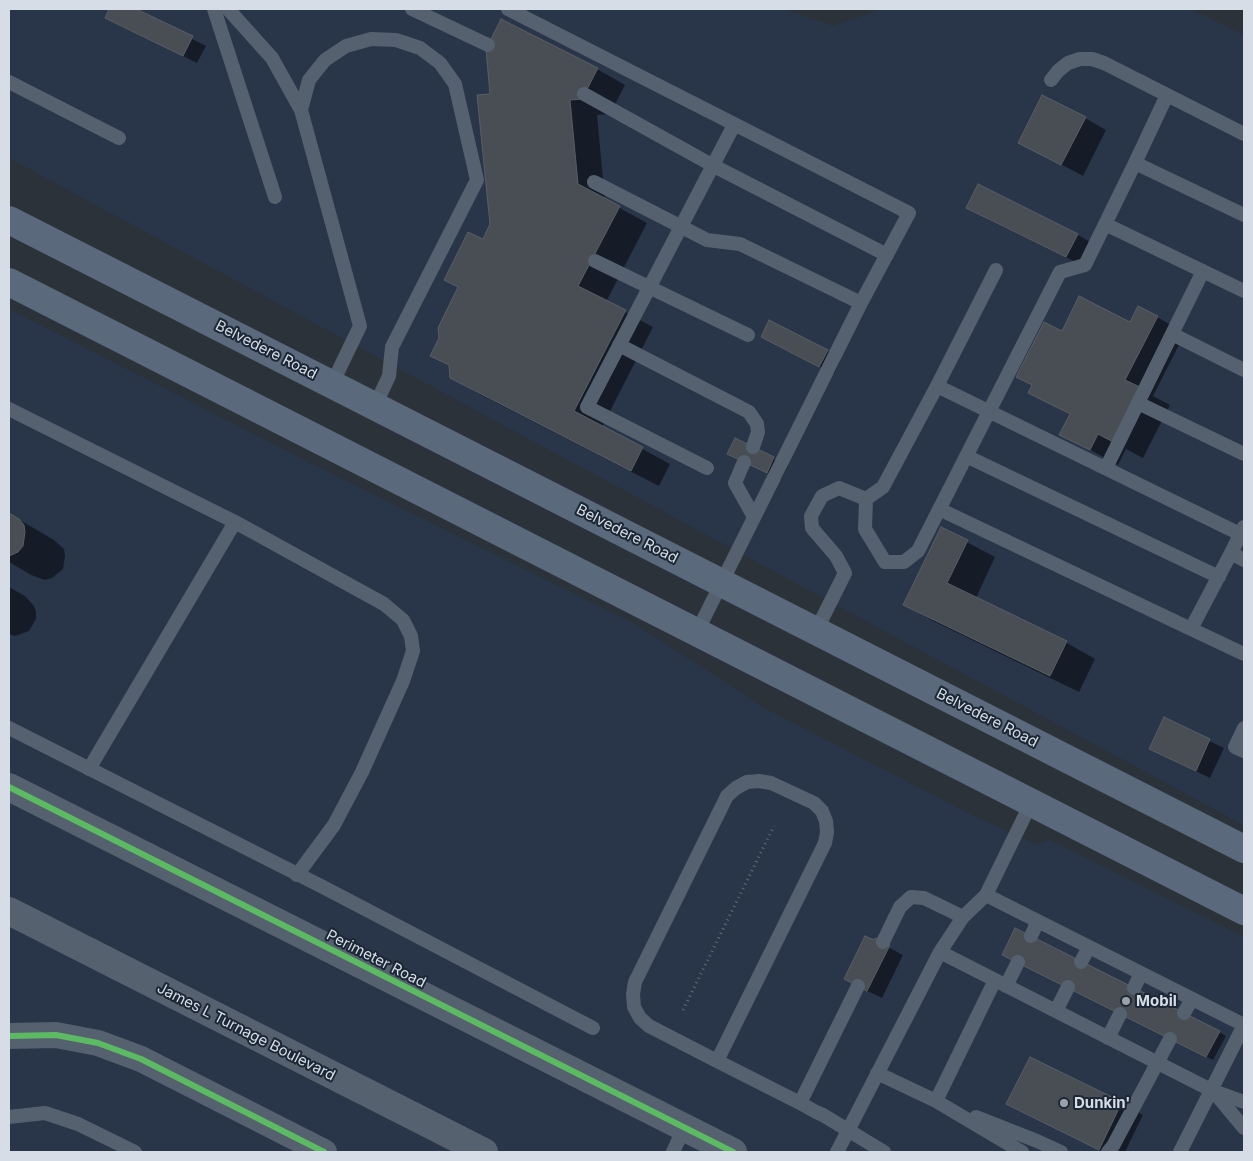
<!DOCTYPE html>
<html>
<head>
<meta charset="utf-8">
<style>
  body { margin:0 }
  #map { position:relative; width:1253px; height:1161px; overflow:hidden; background:#2c3239; font-family:Inter,sans-serif }
  canvas { display:block }
  .frame { position:absolute; inset:0; border:10px solid #d6dde7; pointer-events:none }
</style>
</head>
<body>
<div id="map">
<canvas width="1253" height="1161"></canvas>
<div class="frame"></div>
</div>
<script>
const c = document.querySelector('canvas').getContext('2d');
c.lineJoin = 'round';
function fill(path, color) {
  c.fillStyle = color;
  c.fill(path, 'evenodd');
}
function toPath(rows) {
  const path = new Path2D();
  for (const r of rows) {
    path.moveTo(r[0], r[1]);
    for (let i = 2; i < r.length; i += 2) path.lineTo(r[i], r[i + 1]);
  }
  return path;
}
function stroke(path, color, width, dash) {
  c.strokeStyle = color;
  c.lineWidth = width;
  c.lineCap = dash ? 'butt' : 'round';
  c.setLineDash(dash || []);
  c.stroke(path);
}
function label(font, color, halo, rows, align = 'center') {
  c.font = font + ' Inter,sans-serif';
  c.lineWidth = 4;
  c.setLineDash([]);
  c.textBaseline = 'middle';
  c.strokeStyle = halo;
  c.fillStyle = color;
  for (const [text, x, y, turn = 0] of rows) {
    c.save();
    c.translate(x, y);
    c.rotate((+turn || 0) * Math.PI / 180);
    c.textAlign = isNaN(turn) ? turn : align;
    if (halo) c.strokeText(text, 0, 0);
    c.fillText(text, 0, 0);
    c.restore();
  }
}
fill(toPath([
  [9,9,783,9,833,26,882,9,1191,9,1244,35,1244,825,9,158],
  [9,309,318,467,635,624,766,709,972,815,1037,845,1049,840,1056,843,1244,937,1244,1152,9,1152]
]), '#293649');
fill(toPath([
  [111,9,133,9,206,46,197,63,106,17],
  [597,69,625,85,610,114,597,115,605,200,647,223,606,302,653,327,602,427,670,464,659,486,479,394,451,377,450,366,431,355,492,224,492,95],
  [1085,118,1106,130,1083,176,1019,142],
  [968,207,1078,235,1099,247,1088,268,989,220],
  [1157,317,1185,333,1153,396,1170,405,1143,458,1126,449,1118,465,1061,434,1070,415,1030,393,1062,333,1131,323],
  [776,345,827,351,841,359,834,374],
  [735,440,788,466,781,480,729,454],
  [9,515,13,516,54,540,64,549,65,556,63,569,52,578,45,580,31,575,9,562],
  [942,529,995,557,976,598,1067,643,1095,659,1079,692,933,621,905,605],
  [9,587,25,596,34,606,36,612,36,619,29,631,15,636,9,634],
  [1164,719,1224,748,1210,778,1150,749],
  [875,940,903,955,882,998,859,987],
  [1010,958,1219,1032,1226,1036,1213,1060],
  [1031,1058,1122,1103,1143,1115,1125,1152,1103,1152,1008,1103]
]), '#0007');
const building = toPath([
  [109,9,136,9,193,36,183,56,105,18,109,9],
  [501,19,598,68,582,99,570,100,578,184,620,206,578,286,626,310,574,411,643,447,631,471,450,378,449,365,430,356,439,338,438,328,458,287,444,280,468,232,483,239,490,224,477,95,490,94,486,49,501,19],
  [1042,95,1086,117,1061,165,1018,143,1042,95],
  [978,184,1078,234,1066,257,966,208,978,184],
  [1079,296,1130,322,1138,306,1158,316,1125,380,1142,388,1115,443,1098,434,1090,450,1059,435,1070,414,1028,393,1032,385,1016,377,1044,322,1062,331,1079,296],
  [769,320,828,350,819,367,761,337,769,320],
  [735,438,774,457,767,473,727,454,735,438],
  [9,513,19,519,24,525,25,532,23,546,18,552,9,556,9,513],
  [941,527,968,540,947,583,1067,641,1050,676,903,605,941,527],
  [1164,717,1210,739,1196,771,1149,749,1164,717],
  [1015,928,1220,1031,1206,1057,1002,955,1015,928],
  [865,936,874,940,875,938,890,945,867,991,844,979,865,936],
  [1030,1057,1122,1102,1099,1150,1006,1104,1030,1057]
]);
fill(building, '#484e54');
stroke(building, '#595e64', 1);
stroke(toPath([
  [683,1010,774,826]
]), '#636c76', 3, [1, 4]);
stroke(toPath([
  [214,9,275,197],
  [228,9,272,58,301,110],
  [412,9,488,45],
  [508,9,909,213,861,303,697,632],
  [1051,80,1058,71,1068,63,1080,59,1092,59,1104,63,1244,134],
  [9,82,119,138],
  [584,94,712,165,887,255],
  [1167,95,1135,163,1244,215],
  [594,182,707,240,740,244,861,303],
  [1105,224,1244,291],
  [595,261,748,335],
  [1172,334,1244,370],
  [619,345,749,412,757,424,758,432,753,447],
  [332,384,360,326,301,110,309,80,325,60,346,46,371,39,396,40,420,48,440,63,455,84,477,180,392,347,389,376,375,406],
  [937,386,1240,534],
  [1138,403,1244,454],
  [9,409,235,522,89,769],
  [966,456,1219,577],
  [744,462,735,483,754,517],
  [707,468,587,407,734,125],
  [1106,468,1203,271],
  [866,499,865,529,885,562,904,562,918,551,1060,272,1085,265,1135,163],
  [866,499,883,487,937,386,996,270],
  [939,509,1191,629,1231,553],
  [235,522,384,604,403,620,411,636,413,651,403,681,362,772,334,825,297,875],
  [1244,527,1231,553,1244,560],
  [1191,629,1244,654],
  [816,631,845,573,836,556,812,528,811,516,822,496,839,488,866,499],
  [9,728,321,886,593,1028],
  [1244,728,1235,747,1244,751],
  [986,895,1244,1025,1180,1152],
  [1031,936,1038,921],
  [883,942,900,907,911,897,924,898,963,917],
  [940,952,1211,1090,1244,1102],
  [1081,962,1089,947],
  [1006,986,1018,962],
  [1134,988,1141,973],
  [1056,1011,1068,987],
  [1184,1013,1192,999],
  [1108,1038,1120,1014],
  [717,1061,825,843,827,832,826,821,822,811,814,803,771,783,759,781,747,782,736,788,727,796,635,982,633,994,634,1007,640,1018,649,1026,717,1061,800,1103,816,1112,823,1115,884,1152],
  [877,1073,936,1101,1022,1152],
  [1214,1092,1244,1128],
  [936,1101,995,980],
  [800,1103,858,986],
  [9,1117,45,1113,78,1124,135,1152],
  [976,1117,1037,1141,1061,1152],
  [673,1152,684,1128],
  [837,1152,940,952,963,917,986,895,1031,803],
  [1108,1152,1113,1146,1170,1039]
]), '#56616f', 14);
stroke(toPath([
  [9,1036,56,1035,98,1043,141,1059,324,1152]
]), '#56616f', 26);
stroke(toPath([
  [9,787,733,1152],
  [9,911,484,1152]
]), '#56616f', 28);
stroke(toPath([
  [9,220,1244,849],
  [9,282,1244,911]
]), '#5a697c', 28);
stroke(toPath([
  [9,787,733,1152],
  [9,1036,56,1035,98,1043,141,1059,324,1152]
]), '#5cba63', 6);
for (const [x, y, r, color] of [
  [1126,1001,5,"#9aa1aa"],
  [1064,1103,5,"#9aa1aa"]
]) {
  const dot = new Path2D();
  dot.arc(x, y, r, 0, 2 * Math.PI);
  c.fillStyle = color;
  c.fill(dot);
  stroke(dot, '#1c2735', 2);
}
label('15px', '#d6dde7', '#1c2735', [
  ["Belvedere Road",266,350,27],
  ["Belvedere Road",627,534,27],
  ["Belvedere Road",987,718,27],
  ["Perimeter Road",376,959,27],
  ["James L Turnage Boulevard",246,1032,27]
]);
label('bold 15px', '#d6dde7', '#1c2735', [
  ["Mobil",1136,1001],
  ["Dunkin'",1074,1103]
], 'left');
</script>
</body>
</html>
